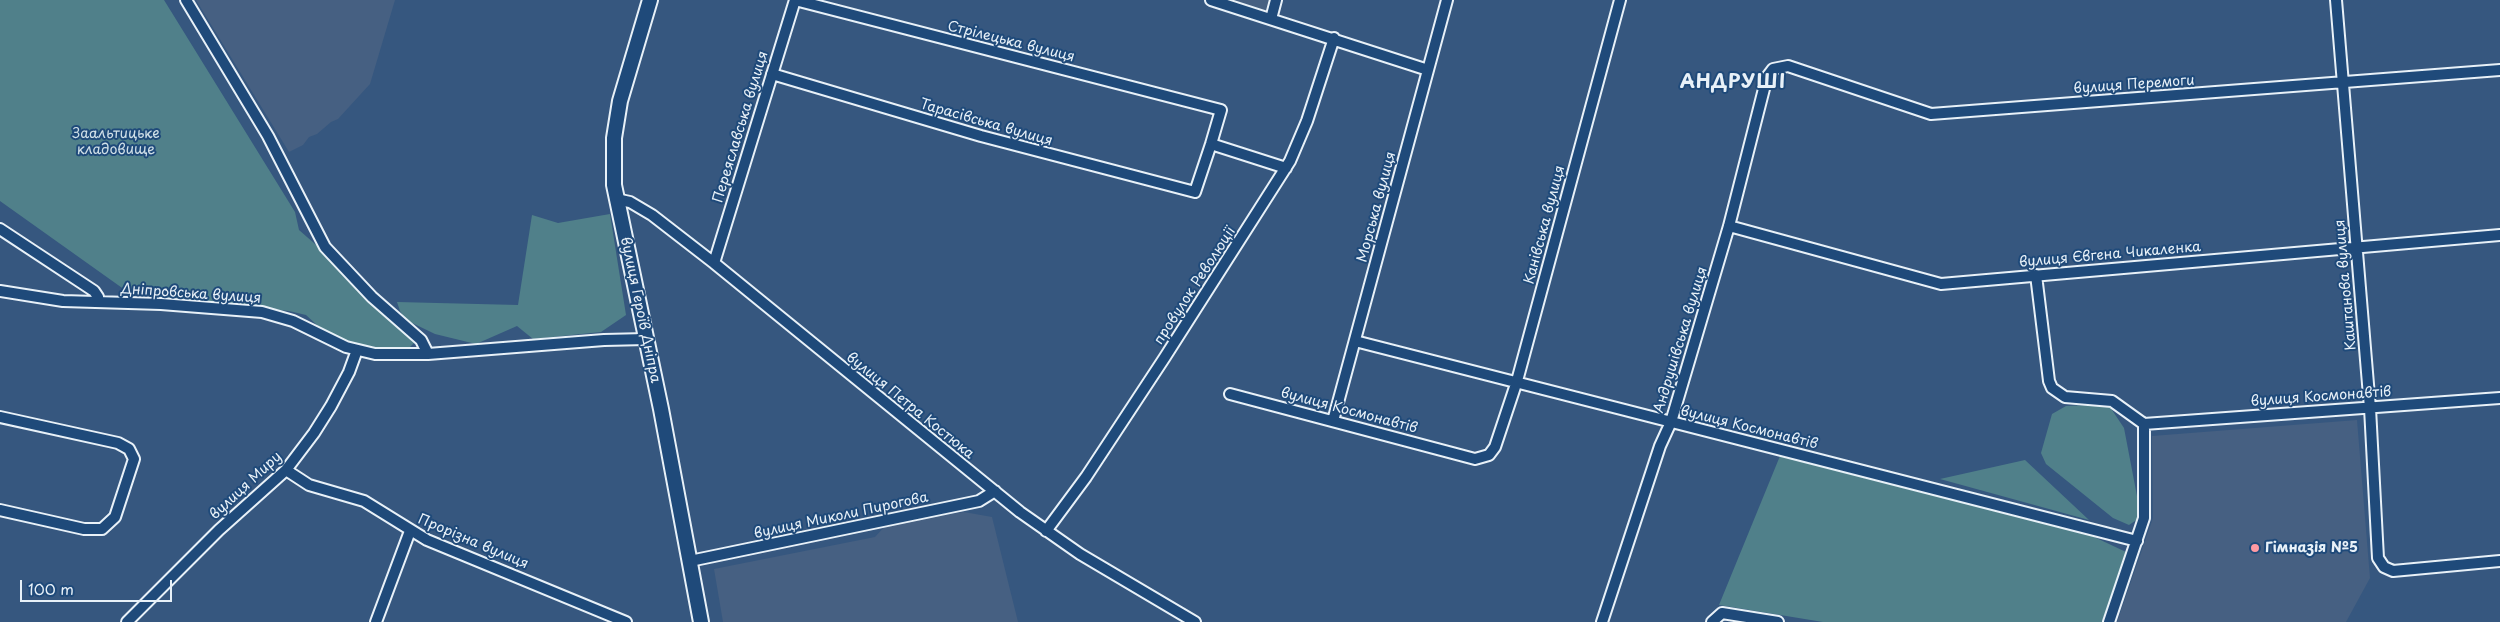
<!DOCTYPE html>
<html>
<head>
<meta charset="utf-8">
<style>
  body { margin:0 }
  #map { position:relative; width:2500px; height:622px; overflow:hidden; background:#36577f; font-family:"Playpen Sans",sans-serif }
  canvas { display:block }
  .scale { position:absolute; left:20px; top:580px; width:152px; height:22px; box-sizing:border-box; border:2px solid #e8f1f8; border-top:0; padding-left:6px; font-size:15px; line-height:18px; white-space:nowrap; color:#e8f1f8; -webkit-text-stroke:4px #1f4a7a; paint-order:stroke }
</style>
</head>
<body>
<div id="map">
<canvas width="2500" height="622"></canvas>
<div class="scale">100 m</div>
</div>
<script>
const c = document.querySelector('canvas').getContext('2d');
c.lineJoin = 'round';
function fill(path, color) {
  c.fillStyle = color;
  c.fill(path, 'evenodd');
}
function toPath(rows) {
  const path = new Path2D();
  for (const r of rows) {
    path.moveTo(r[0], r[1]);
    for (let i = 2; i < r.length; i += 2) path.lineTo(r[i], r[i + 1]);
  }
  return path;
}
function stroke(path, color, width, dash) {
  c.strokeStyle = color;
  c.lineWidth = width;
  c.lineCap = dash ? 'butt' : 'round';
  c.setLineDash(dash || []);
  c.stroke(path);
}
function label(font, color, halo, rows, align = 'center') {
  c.font = font + ' "Playpen Sans",sans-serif';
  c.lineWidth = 4;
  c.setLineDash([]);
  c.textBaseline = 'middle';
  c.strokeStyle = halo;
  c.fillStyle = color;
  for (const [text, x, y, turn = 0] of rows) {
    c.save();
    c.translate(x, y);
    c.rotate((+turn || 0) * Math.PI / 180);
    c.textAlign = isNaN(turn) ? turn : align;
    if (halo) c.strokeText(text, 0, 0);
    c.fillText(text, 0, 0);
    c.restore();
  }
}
fill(toPath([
  [196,0,395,0,370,84,338,119,331,122,317,134,309,137,303,145,289,152],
  [1211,0,1276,0,1271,19],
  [2357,420,2370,578,2346,622,2117,622,2153,518,2152,436],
  [964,512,992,517,1018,622,723,622,714,569,875,537,887,524]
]), '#466082');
fill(toPath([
  [0,0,164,0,295,212,299,230,323,251,345,278,416,341,409,348,379,348,354,343,337,337,319,327,306,315,289,311,124,293,125,290,0,201],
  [610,214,626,315,601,332,533,339,517,326,476,344,435,334,406,320,400,311,397,302,518,305,532,215,558,223],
  [2088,405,2110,407,2124,428,2141,517,2129,525,2113,518,2046,464,2041,453,2052,414,2066,406],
  [1780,456,2090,535,2126,552,2102,622,1823,622,1719,605],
  [2025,460,2089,520,1940,479]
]), '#50808a');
const street = toPath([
  [186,0,268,136,325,247,372,297,421,340,428,354],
  [1211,0,1428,70],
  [2336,0,2370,408,2378,558,2384,567,2393,571,2500,561],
  [1271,19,1276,0],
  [772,74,981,136,1195,192,1211,144,1221,110,795,0],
  [1211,144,1286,168],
  [616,199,630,202,652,215,714,263,1020,512,1080,554,1195,622],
  [1729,226,1941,284,2500,235],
  [0,229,94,291,98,297,99,302],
  [714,263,795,0],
  [2036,275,2049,381,2052,388,2065,397,2112,401,2144,424,2144,518,2109,622],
  [0,291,63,301,161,304,262,312,293,321,346,347,375,354,428,354,604,340,646,339],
  [1355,341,2137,541],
  [1230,394,1475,459,1489,455,1495,447,1517,381,1620,0],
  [0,417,118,443,129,449,134,459,115,517,102,529,84,529,0,510],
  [1333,421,1447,0],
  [2144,424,2500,398],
  [286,470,309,485,364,501,427,540,626,622],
  [1046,531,1086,477,1165,357,1290,161,1307,121,1334,38],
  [690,561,979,501,995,491],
  [127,622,219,530,286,470,314,433,331,406,349,372,357,350],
  [376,622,410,531],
  [1602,622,1660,446,1671,422,1729,226,1767,77,1773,69,1788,66,1931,114,2500,70],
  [1712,622,1722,613,1778,622]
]);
const secondary = toPath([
  [650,0,620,101,614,138,614,185,661,409,701,622]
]);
stroke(street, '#e8f1f8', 14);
stroke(secondary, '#e8f1f8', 18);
stroke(street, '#1f4a7a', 10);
stroke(secondary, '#1f4a7a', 14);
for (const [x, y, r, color] of [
  [2255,548,5,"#ff9aa2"]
]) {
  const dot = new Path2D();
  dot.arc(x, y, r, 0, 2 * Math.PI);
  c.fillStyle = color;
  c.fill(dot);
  stroke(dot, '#1f4a7a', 2);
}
label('14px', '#e8f1f8', '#1f4a7a', [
  ["Стрілецька вулиця",1011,42,14],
  ["вулиця Перемоги",2134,85,-4],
  ["Тарасівська вулиця",986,123,16],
  ["Переяславська вулиця",741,127,-73],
  ["Морська вулиця",1377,207,-75],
  ["Канівська вулиця",1545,225,-75],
  ["вулиця Євгена Чикаленка",2110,255,-5],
  ["Каштанова вулиця",2346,285,-95],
  ["провулок Революції",1195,286,-57],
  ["Дніпровська вулиця",191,294,4],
  ["вулиця Героїв Дніпра",640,310,78],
  ["Андрушівська вулиця",1681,340,-73],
  ["вулиця Космонавтів",2321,397,-4],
  ["вулиця Петра Костюка",910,406,39],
  ["вулиця Космонавтів",1349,411,15],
  ["вулиця Космонавтів",1749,428,14],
  ["вулиця Миру",246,486,-43],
  ["вулиця Миколи Пирогова",841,516,-12],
  ["Прорізна вулиця",473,542,23]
]);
label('14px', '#d1e0e8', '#1f4a7a', [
  ["Заальтицьке",116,134],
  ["кладовище",116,150]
]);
label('bold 14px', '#e8f1f8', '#1f4a7a', [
  ["Гімназія №5",2265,548]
], 'left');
c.letterSpacing = '1px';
label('bold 19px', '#e8f1f8', '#1f4a7a', [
  ["АНДРУШІ",1733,83]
]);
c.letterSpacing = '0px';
</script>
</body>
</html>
